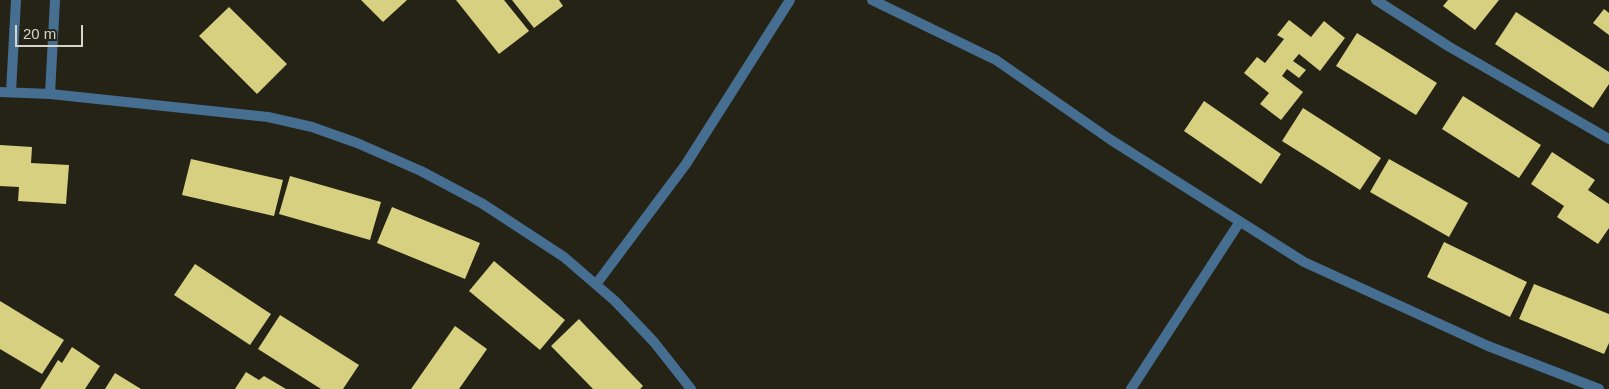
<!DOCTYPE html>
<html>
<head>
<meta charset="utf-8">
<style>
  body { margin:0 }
  #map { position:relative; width:1609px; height:389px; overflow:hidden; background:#252316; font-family:Arial,sans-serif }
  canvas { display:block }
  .scale { position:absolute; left:15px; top:25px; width:68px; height:22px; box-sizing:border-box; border:2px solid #d6d5cc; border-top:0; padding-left:6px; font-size:15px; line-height:18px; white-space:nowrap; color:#d6d5cc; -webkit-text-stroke:4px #252316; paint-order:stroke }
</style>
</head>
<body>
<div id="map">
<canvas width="1609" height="389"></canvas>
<div class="scale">20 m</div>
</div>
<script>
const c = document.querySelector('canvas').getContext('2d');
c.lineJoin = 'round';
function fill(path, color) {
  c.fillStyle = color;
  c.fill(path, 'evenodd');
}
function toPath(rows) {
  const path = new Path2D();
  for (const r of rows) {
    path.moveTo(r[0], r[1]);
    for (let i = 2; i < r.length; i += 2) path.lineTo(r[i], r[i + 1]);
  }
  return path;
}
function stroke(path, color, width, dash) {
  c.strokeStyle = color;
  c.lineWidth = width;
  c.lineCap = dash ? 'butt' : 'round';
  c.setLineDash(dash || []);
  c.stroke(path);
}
fill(toPath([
  [361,0,407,0,383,22],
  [456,0,504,0,529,31,499,54],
  [512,0,559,0,563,6,534,28],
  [1448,0,1499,0,1475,30,1443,6],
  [229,7,287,64,257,94,199,36],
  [1604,9,1609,13,1609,35,1593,23],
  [1516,12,1609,72,1609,84,1593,108,1495,44],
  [1289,20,1311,37,1324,21,1345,38,1320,71,1299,54,1293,61,1306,70,1299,78,1287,69,1282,76,1303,92,1281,120,1260,104,1269,93,1244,73,1257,57,1265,63,1284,39,1277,35],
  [1357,33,1437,83,1416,115,1336,66],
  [1463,96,1541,145,1519,178,1442,129],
  [1204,101,1281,154,1261,184,1184,131],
  [1303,108,1381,158,1360,190,1282,141],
  [0,145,32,147,31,163,69,165,66,204,18,201,19,187,0,186],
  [1552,152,1595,180,1588,190,1609,204,1609,228,1598,244,1557,217,1564,206,1531,184],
  [191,159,283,180,274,216,182,195],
  [1389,159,1468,203,1449,237,1370,192],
  [290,176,381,202,370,240,279,214],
  [392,207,480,243,465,279,377,243],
  [1444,242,1527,282,1510,317,1427,277],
  [494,261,565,320,540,350,469,291],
  [195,264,271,314,250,345,174,295],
  [1534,284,1609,314,1609,343,1604,354,1519,319],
  [0,301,64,340,42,374,0,349],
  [280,315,359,365,343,389,321,389,258,349],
  [579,319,643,386,640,389,593,389,551,346],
  [455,326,487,349,459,389,411,389],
  [72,347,100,366,85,389,40,389,58,360,62,363],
  [246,372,259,380,264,376,286,389,235,389],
  [115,373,141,389,105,389]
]), '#d7d081');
stroke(toPath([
  [872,0,996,60,1111,140,1304,262,1488,346,1599,389],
  [1376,0,1448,46,1609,139],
  [0,92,50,94,268,117,312,127,357,143,421,171,483,204,564,257,615,301,654,342,691,389],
  [11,92,16,0],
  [50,94,55,0],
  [597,283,686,164,790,0],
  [1131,389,1239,223]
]), '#456e91', 10);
</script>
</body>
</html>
